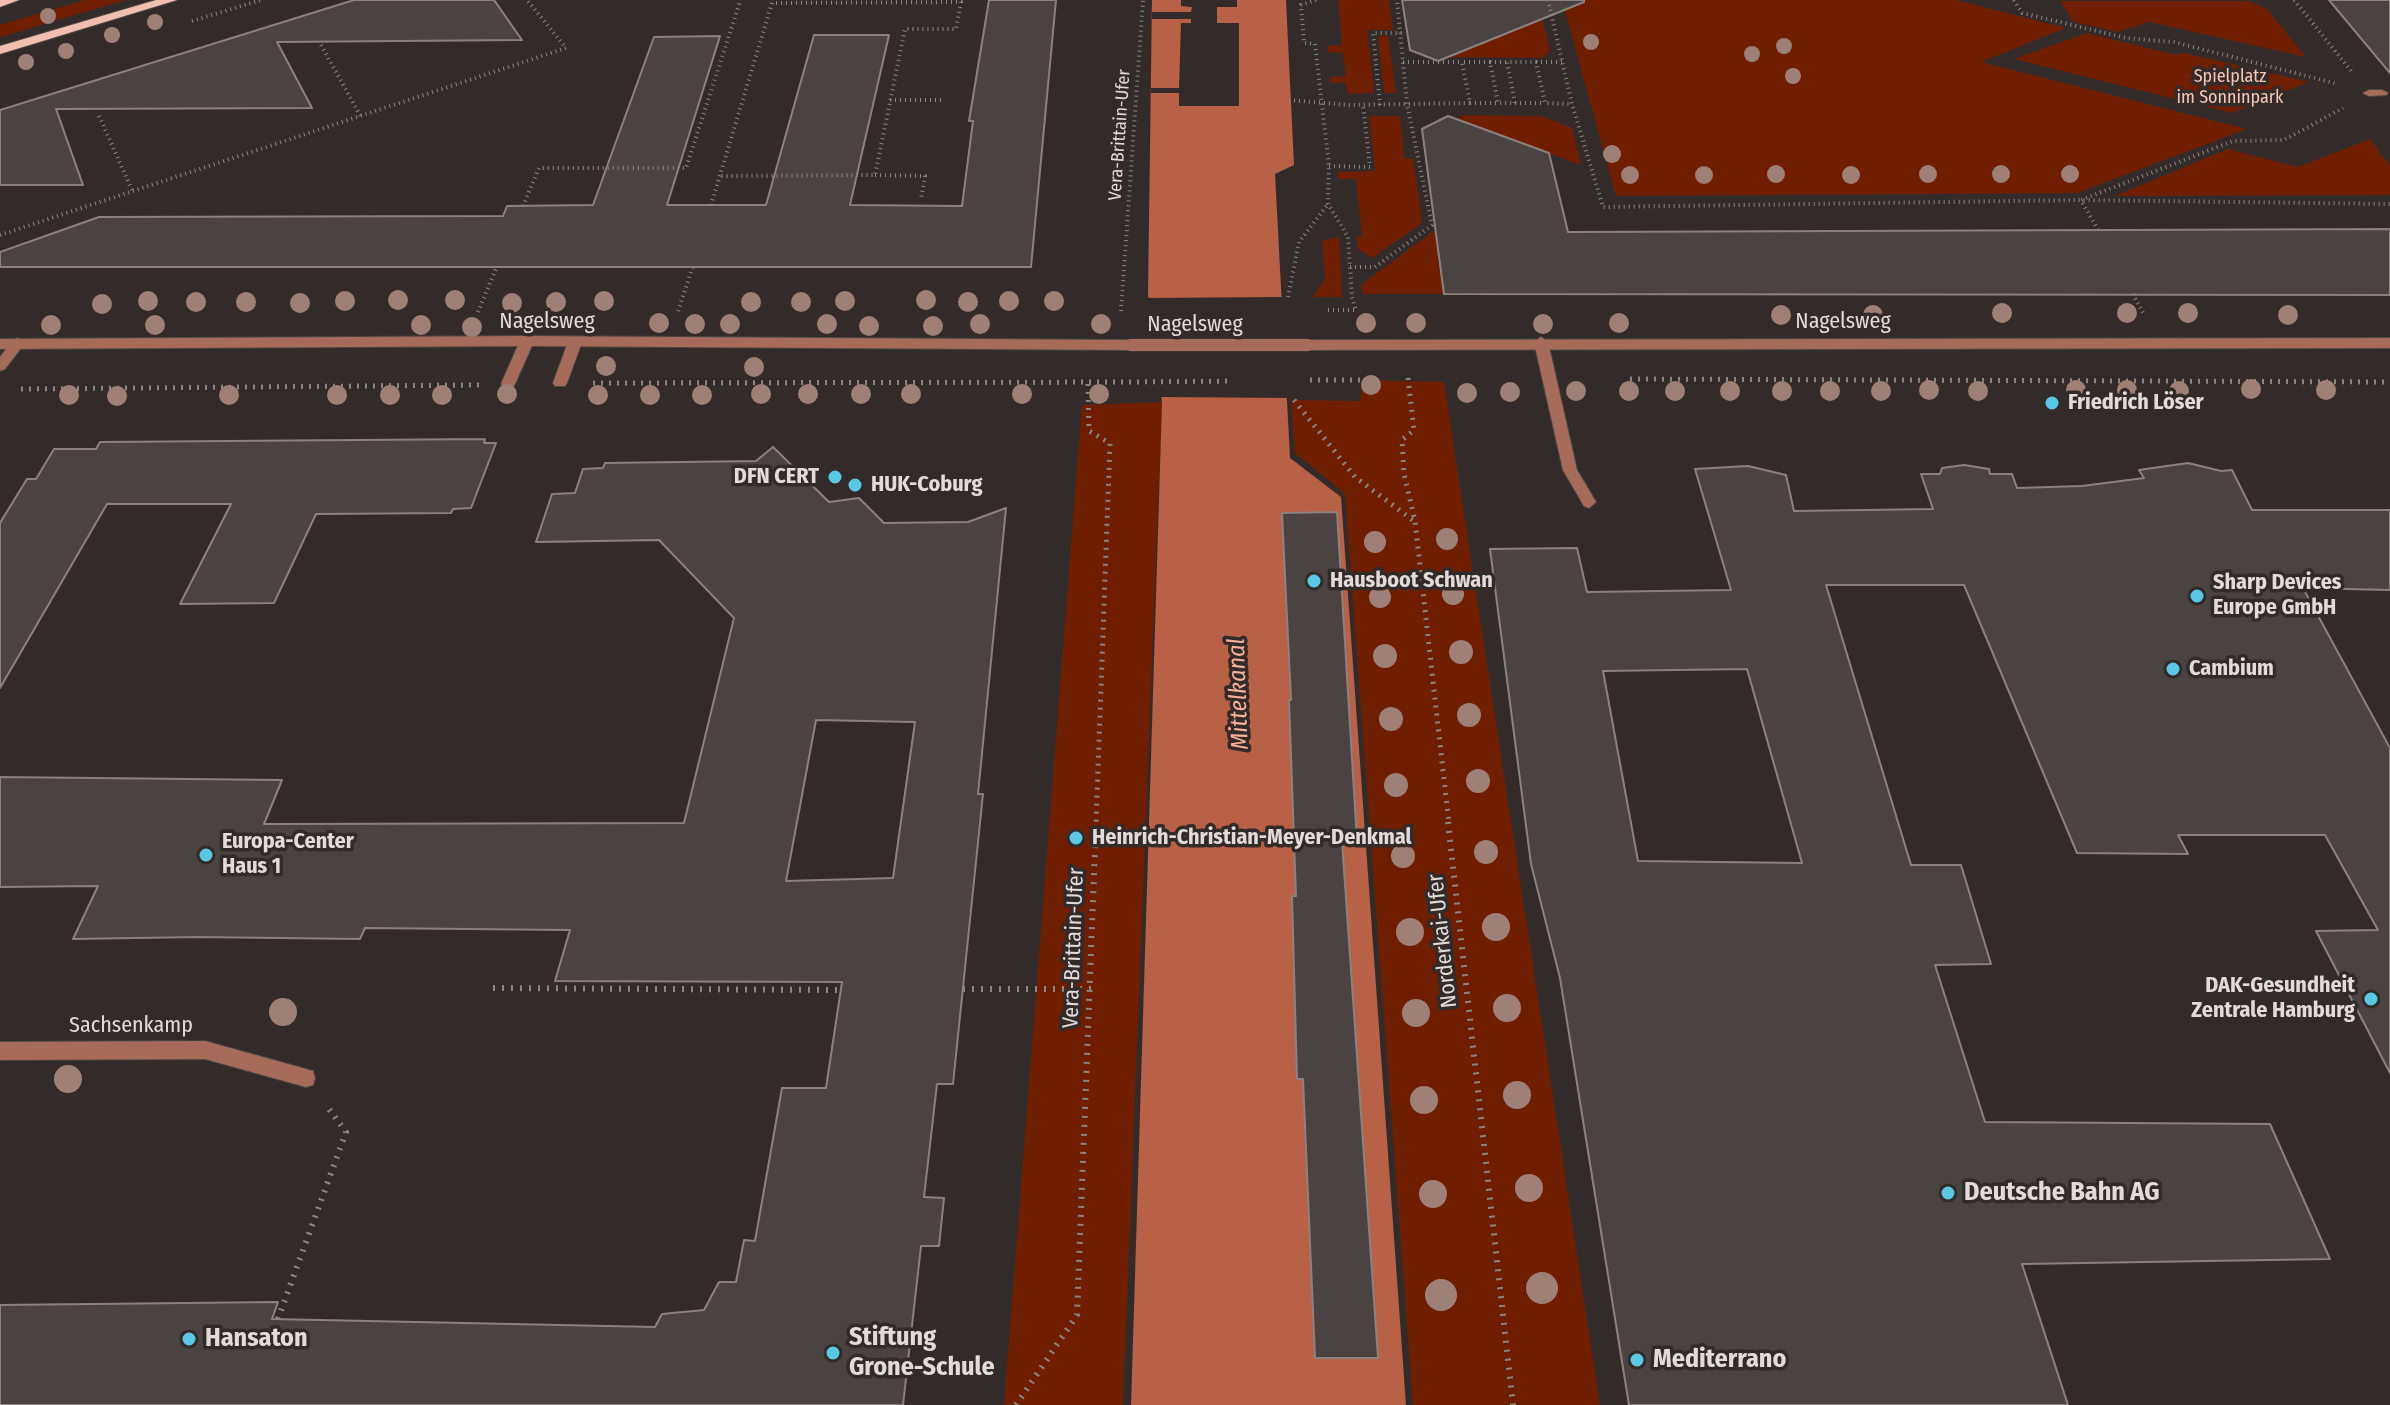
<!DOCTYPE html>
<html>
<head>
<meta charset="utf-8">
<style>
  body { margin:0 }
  canvas { display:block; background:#332b29 }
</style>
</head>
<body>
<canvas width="2390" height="1405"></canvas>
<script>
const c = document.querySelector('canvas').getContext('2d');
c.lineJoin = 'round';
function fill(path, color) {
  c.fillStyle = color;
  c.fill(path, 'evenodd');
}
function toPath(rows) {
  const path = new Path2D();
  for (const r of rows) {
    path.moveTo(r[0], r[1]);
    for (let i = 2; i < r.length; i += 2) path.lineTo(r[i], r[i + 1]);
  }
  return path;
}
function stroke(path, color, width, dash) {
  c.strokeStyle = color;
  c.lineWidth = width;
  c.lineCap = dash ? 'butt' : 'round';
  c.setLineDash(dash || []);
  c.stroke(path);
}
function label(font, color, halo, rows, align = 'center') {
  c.font = font + ' "Fira Sans Condensed",sans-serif';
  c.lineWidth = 7;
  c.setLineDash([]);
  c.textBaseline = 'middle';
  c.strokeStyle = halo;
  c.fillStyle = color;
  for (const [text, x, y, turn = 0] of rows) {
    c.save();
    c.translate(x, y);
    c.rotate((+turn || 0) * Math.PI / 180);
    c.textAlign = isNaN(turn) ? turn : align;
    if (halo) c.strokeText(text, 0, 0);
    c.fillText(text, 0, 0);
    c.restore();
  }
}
fill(toPath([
  [85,0,126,0,0,37,0,25],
  [1338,0,1389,0,1393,30,1367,30,1374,93,1348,94,1346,83,1330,83,1330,77,1346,76,1343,53,1328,52,1327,46,1342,45],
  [1562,0,1956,0,2066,28,1981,62,2247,129,2077,193,1616,196],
  [2060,1,2249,1,2267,9,2306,57,2149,22,2118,32,2074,22],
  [1542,18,1550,51,1542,58,1447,57],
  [2087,33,2176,55,2184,53,2309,82,2232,113,2014,59],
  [1378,36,1388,36,1396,93,1384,93],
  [1462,115,1541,116,1572,128,1581,165,1457,119],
  [1369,116,1400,116,1404,158,1413,159,1422,223,1372,258,1358,249,1357,237,1362,236,1356,179,1338,179,1338,172,1375,171],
  [2370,139,2390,166,2390,195,2115,196,2228,149,2298,167],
  [1435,230,1444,294,1363,294,1361,285],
  [1339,237,1342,297,1313,297,1325,279,1322,241],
  [1364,380,1444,382,1600,1405,1413,1405,1345,494,1295,453,1291,400,1360,401],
  [1162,402,1123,1405,1004,1405,1082,405]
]), '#6f1e00');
fill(toPath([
  [1152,0,1286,0,1294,165,1275,174,1290,458,1341,497,1406,1405,1131,1405,1162,402,1148,295]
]), '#b96146');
fill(toPath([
  [1181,0,1237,0,1237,7,1217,7,1217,23,1239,23,1239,106,1179,106,1179,93,1151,93,1151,88,1179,88,1181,23,1191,23,1191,19,1152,19,1152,12,1191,12,1192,7,1181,6],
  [1284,297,1291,398,1158,397,1144,298]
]), '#332b29');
const building = toPath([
  [354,0,494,0,522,40,277,42,312,108,56,109,83,185,0,185,0,110,354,0],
  [989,0,1056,0,1031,267,0,267,0,252,99,217,503,216,507,206,593,205,654,37,720,36,667,205,766,205,814,35,889,35,850,205,962,206,973,121,969,121,989,0],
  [1402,0,1584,0,1584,2,1438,61,1410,50,1402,0],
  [2329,0,2390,0,2390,73,2329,0],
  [1448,116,1549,153,1568,232,2390,229,2390,295,1444,294,1422,129,1448,116],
  [485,439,484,443,496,443,471,508,453,509,451,513,316,514,274,603,180,604,231,504,107,504,0,688,0,523,27,479,36,479,54,449,96,449,100,442,485,439],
  [773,447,829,502,859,498,884,523,968,522,1006,508,978,794,983,794,953,1084,937,1084,924,1197,944,1198,939,1246,921,1246,903,1405,0,1405,0,1305,278,1302,272,1319,655,1327,662,1314,704,1310,719,1282,736,1282,744,1240,755,1241,782,1088,826,1088,842,982,555,981,570,930,365,928,360,939,198,937,73,939,98,886,0,887,0,777,282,780,264,824,684,823,734,618,659,540,536,542,552,494,575,493,583,469,603,468,605,463,756,461,773,447],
  [816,720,915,722,893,878,786,881,816,720],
  [2188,463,2221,471,2232,470,2252,510,2390,510,2390,590,2303,588,2390,748,2390,1073,2316,931,2378,930,2325,835,2178,835,2188,854,2077,853,1964,585,1826,585,1911,865,1961,865,1991,964,1935,965,1985,1122,2270,1124,2330,1259,2022,1264,2068,1405,1629,1405,1560,978,1531,864,1490,549,1577,548,1587,592,1731,590,1695,469,1748,466,1786,475,1794,511,1866,510,1933,509,1921,474,1940,474,1942,468,1964,465,1989,469,1990,474,2012,474,2017,488,2082,486,2144,478,2139,470,2188,463],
  [1747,669,1802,863,1638,861,1603,671,1747,669],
  [1337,512,1357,841,1342,841,1378,1358,1315,1358,1303,1079,1297,1079,1292,896,1296,896,1289,700,1291,700,1282,513,1337,512]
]);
fill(building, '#4b4341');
stroke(building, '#8b827f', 2);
const service = toPath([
  [527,336,534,341,515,384,513,387,503,387,501,384,520,341,527,336],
  [575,337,582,342,567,383,565,386,555,386,553,383,568,342,575,337],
  [1541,337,1548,342,1577,470,1596,502,1589,508,1584,506,1563,470,1534,342,1541,337]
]);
const pedestrian = toPath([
  [2382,90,2388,93,2386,95,2369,96,2363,93,2369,90,2382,90]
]);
const minor = toPath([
  [18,338,25,343,5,369,0,371,0,357,13,340,18,338],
  [205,1041,306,1069,313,1071,315,1078,313,1085,306,1087,205,1059,0,1060,0,1042,205,1041]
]);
const tertiary = toPath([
  [527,336,1130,340,1137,345,1130,350,527,346,0,349,0,339,527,336],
  [2390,338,2390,348,1308,350,1301,345,1308,340,2390,338]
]);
const primary = toPath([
  [0,0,19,0,0,7,0,0],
  [156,0,177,0,0,54,0,46,156,0]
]);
stroke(service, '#4f4745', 2);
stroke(pedestrian, '#4f4745', 2);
stroke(minor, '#4f4745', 2);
stroke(tertiary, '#4f4745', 2);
stroke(primary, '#4f4745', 2);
stroke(toPath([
  [1316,0,1301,5,1304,43,1315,44,1329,166,1328,204,1348,237,1352,297,1356,310],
  [1548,0,1572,104,1603,207,2081,200,2390,204],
  [2014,0,2022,13,2126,38,2174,42,2338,84],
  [2294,0,2352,72],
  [192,21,261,0],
  [321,45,361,117],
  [1403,62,1462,62],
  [1490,62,1507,62],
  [1536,62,1562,62],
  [890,100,942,100],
  [1289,100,1349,105,1470,103,1462,62,1490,62,1498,103,1515,103,1507,62,1536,62,1545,103,1572,104],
  [1470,103,1498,103],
  [1515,103,1545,103],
  [1380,105,1373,33,1402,33],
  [99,116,132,190],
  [1329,166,1370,167,1363,105],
  [875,175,925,176,921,199],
  [711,205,772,3,961,2,956,29,905,29,875,175,720,176],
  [523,206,539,168,686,168,740,2],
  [2098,230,2081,200,2233,141,2284,140,2343,108],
  [0,235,566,48,527,0],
  [1350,267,1375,267,1432,225,1407,104,1397,0],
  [2133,294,2143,313],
  [1288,297,1299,242,1328,204],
  [1328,310,1358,310],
  [678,311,693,266],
  [1121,311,1143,0],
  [478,312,497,266]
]), '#8b8583', 4, [1, 4]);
stroke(toPath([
  [1408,378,1414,430,1402,440,1404,474,1415,521,1449,824],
  [1630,379,2390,382],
  [1310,380,1372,380],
  [593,383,1129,382],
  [1088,384,1089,431,1110,443,1096,824],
  [21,389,479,385],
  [1294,400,1355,477,1414,521]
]), '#8b8583', 5, [2, 6]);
stroke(toPath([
  [1448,822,1513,1405],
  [493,988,841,990],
  [963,989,1091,989],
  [278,1319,346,1132,326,1105],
  [1016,1405,1077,1315,1096,822]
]), '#8b8583', 6, [2, 7]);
fill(service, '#a76b59');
fill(pedestrian, '#a76b59');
fill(minor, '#a76b59');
fill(tertiary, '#a76b59');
fill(primary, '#f1bfb0');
const tertiaryBridge = toPath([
  [1130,345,1308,345]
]);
stroke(tertiaryBridge, '#4f4745', 13, []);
stroke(toPath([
  [1129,382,1232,381]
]), '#8b8583', 5, [2, 6]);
stroke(tertiaryBridge, '#a76b59', 12);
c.fillStyle = '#9e8077';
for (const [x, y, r] of [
  [48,16,8],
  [155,22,8],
  [112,35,8],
  [1591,42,8],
  [1784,46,8],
  [66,51,8],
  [1752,54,8],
  [26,62,8],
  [1793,76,8],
  [1612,154,9],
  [1776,174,9],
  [1928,174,9],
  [2001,174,9],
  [2070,174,9],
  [1630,175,9],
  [1704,175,9],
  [1851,175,9],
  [398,300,10],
  [455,300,10],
  [926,300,10],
  [148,301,10],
  [345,301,10],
  [604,301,10],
  [845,301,10],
  [1009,301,10],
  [1054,301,10],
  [196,302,10],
  [246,302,10],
  [556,302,10],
  [751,302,10],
  [801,302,10],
  [968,302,10],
  [300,303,10],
  [512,303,10],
  [102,304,10],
  [2002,313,10],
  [2127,313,10],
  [2188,313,10],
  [1781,315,10],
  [1873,315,10],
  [2288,315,10],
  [659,323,10],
  [1366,323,10],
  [1416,323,10],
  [1619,323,10],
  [695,324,10],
  [730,324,10],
  [827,324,10],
  [980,324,10],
  [1101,324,10],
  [1543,324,10],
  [51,325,10],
  [155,325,10],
  [421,325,10],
  [869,326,10],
  [933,326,10],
  [472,327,10],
  [606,366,10],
  [754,367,10],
  [1371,385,10],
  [2251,389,10],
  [1929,390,10],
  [2076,390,10],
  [2127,390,10],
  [2326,390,10],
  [1576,391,10],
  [1629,391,10],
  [1675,391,10],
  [1730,391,10],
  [1782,391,10],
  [1830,391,10],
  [1881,391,10],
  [1978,391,10],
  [2179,391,10],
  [1510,392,10],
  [1467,393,10],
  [507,394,10],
  [761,394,10],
  [808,394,10],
  [861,394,10],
  [911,394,10],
  [1022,394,10],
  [1099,394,10],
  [69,395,10],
  [229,395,10],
  [337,395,10],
  [390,395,10],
  [442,395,10],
  [598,395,10],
  [650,395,10],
  [702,395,10],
  [117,396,10],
  [1447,539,11],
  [1375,542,11],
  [1453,594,11],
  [1380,597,11],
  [1461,652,12],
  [1385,656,12],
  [1469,715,12],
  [1391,719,12],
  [1478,781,12],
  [1396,785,12],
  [1486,852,12],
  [1403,856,12],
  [1496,927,14],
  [1410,932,14],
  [1507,1008,14],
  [283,1012,14],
  [1416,1013,14],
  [68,1079,14],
  [1517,1095,14],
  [1424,1100,14],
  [1529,1188,14],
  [1433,1194,14],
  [1542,1288,16],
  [1441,1295,16]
]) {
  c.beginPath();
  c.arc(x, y, r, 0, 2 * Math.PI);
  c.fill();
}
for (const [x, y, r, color] of [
  [2052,403,8,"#59c8e5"],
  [835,477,8,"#59c8e5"],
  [855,485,8,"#59c8e5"],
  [1314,581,8,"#59c8e5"],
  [2197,596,8,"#59c8e5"],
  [2173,669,8,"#59c8e5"],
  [1076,838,8,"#59c8e5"],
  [206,855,8,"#59c8e5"],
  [2371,999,8,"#59c8e5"],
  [1948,1193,8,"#59c8e5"],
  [189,1339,8,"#59c8e5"],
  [833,1353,8,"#59c8e5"],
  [1637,1360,8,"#59c8e5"]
]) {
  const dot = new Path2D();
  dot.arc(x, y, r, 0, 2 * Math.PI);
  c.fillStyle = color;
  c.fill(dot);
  stroke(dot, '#332b29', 3);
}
label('18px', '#f6c5b6', '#332b29', [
  ["Spielplatz",2230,77],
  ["im Sonninpark",2230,98]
]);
label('18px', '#e1dcda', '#332b29', [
  ["Vera-Brittain-Ufer",1120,135,-86]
]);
label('22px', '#e1dcda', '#332b29', [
  ["Nagelsweg",547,322],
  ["Nagelsweg",1843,322],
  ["Nagelsweg",1195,325],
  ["Norderkai-Ufer",1443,941,-96],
  ["Vera-Brittain-Ufer",1074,948,-88],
  ["Sachsenkamp",131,1026]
]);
label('bold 22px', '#e1dcda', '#332b29', [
  ["Friedrich Löser",2068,403],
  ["DFN CERT",819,477,"right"],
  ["HUK-Coburg",871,485],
  ["Hausboot Schwan",1330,581],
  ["Sharp Devices",2213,583],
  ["Europe GmbH",2213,608],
  ["Cambium",2189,669],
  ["Heinrich-Christian-Meyer-Denkmal",1092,838],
  ["Europa-Center",222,842],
  ["Haus 1",222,867],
  ["DAK-Gesundheit",2355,986,"right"],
  ["Zentrale Hamburg",2355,1011,"right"]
], 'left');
label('italic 24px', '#f9b19b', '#332b29', [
  ["Mittelkanal",1239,694,-92]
]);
label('bold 26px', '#e1dcda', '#332b29', [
  ["Deutsche Bahn AG",1964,1193],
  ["Stiftung",849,1338],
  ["Grone-Schule",849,1368],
  ["Hansaton",205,1339],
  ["Mediterrano",1653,1360]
], 'left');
</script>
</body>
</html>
